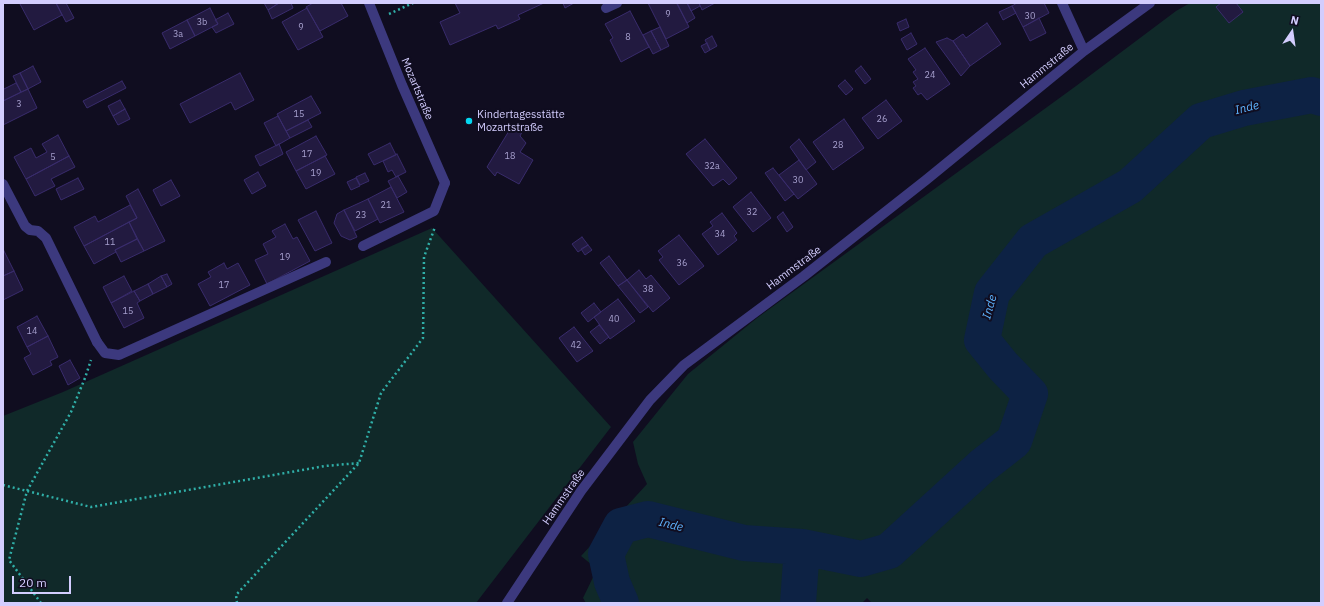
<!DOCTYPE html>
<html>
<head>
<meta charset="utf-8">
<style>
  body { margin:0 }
  #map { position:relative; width:1324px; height:606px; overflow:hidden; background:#100d20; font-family:"IBM Plex Sans",sans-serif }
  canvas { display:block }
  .frame { position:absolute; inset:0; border:4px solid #d3cdfe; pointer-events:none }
  .north { position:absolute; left:1272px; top:12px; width:40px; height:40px; -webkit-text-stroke:3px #100d20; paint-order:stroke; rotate:13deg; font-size:11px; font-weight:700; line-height:16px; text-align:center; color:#d3cdfe }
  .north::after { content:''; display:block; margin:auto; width:14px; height:18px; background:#d3cdfe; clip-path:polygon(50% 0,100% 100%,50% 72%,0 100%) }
  .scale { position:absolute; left:12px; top:576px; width:59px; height:18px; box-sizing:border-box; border:2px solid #d3cdfe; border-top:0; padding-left:5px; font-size:12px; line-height:14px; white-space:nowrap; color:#d3cdfe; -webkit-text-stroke:3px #100d20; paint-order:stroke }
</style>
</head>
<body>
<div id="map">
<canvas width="1324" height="606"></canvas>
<div class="frame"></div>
<div class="north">N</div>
<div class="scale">20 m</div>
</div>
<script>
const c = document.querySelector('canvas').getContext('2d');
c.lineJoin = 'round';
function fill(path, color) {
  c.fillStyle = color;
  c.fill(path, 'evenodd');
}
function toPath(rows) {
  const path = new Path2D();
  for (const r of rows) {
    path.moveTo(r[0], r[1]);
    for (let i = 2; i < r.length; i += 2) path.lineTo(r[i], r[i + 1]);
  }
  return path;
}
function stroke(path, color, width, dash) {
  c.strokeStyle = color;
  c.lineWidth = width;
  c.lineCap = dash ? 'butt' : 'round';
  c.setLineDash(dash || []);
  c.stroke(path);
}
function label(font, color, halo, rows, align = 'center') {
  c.font = font + ' "IBM Plex Sans",sans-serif';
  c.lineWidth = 4;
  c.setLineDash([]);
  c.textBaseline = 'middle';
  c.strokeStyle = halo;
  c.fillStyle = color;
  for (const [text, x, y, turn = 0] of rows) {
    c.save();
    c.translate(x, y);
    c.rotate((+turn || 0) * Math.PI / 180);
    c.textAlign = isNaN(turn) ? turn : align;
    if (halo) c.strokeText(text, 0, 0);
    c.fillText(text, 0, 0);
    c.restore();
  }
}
fill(toPath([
  [1190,3,1321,3,1321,603,872,603,867,598,862,603,586,603,583,598,597,569,581,556,647,484,638,464,633,442,688,374,757,318,1076,86,1176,11],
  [432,228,611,427,476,603,3,603,3,416,63,392]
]), '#102929');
stroke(toPath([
  [621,603,612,582,606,554,621,526,648,519,744,543,802,547,861,559,889,551,982,466,1014,441,1030,394,1003,366,982,340,992,293,1033,241,1130,186,1201,121,1244,108,1312,95,1321,98],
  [798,603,802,547]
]), '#0d2244', 36);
const building = toPath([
  [21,3,56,3,62,15,34,30,20,4,21,3],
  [56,3,66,3,74,18,66,22,56,3],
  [264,3,279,3,268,10,264,3],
  [279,3,291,3,293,8,272,19,268,10,279,3],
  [313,3,341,3,348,16,320,31,306,7,313,3],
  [455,3,544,3,518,15,520,19,498,29,496,25,450,45,440,22,460,13,455,3],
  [563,3,574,3,565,8,563,3],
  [648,3,677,3,689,27,666,39,648,3],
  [680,3,687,3,695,18,687,23,677,4,680,3],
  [687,3,699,3,700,6,691,11,687,3],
  [699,3,715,3,702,10,699,3],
  [1017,3,1044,3,1049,13,1023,27,1012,6,1017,3],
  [1221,3,1236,3,1243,12,1229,23,1216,7,1221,3],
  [1012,6,1016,13,1003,20,999,12,1012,6],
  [210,8,218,24,195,36,187,20,210,8],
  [307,8,323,37,298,50,282,22,307,8],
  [630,11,649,47,621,62,610,40,613,38,605,24,630,11],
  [228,13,234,24,216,33,212,27,218,24,215,20,228,13],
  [1039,18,1046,33,1030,41,1023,27,1039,18],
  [906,19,909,27,900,31,897,23,906,19],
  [187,20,195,36,170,49,162,33,187,20],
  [987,23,1001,44,970,66,953,41,963,34,966,38,987,23],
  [660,27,669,46,661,50,651,31,660,27],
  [651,31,661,50,653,54,643,35,651,31],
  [911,33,917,44,907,50,901,39,911,33],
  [712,36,717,46,710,50,705,40,712,36],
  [947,38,953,41,970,66,961,76,936,42,947,38],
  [707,43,710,50,705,53,701,46,707,43],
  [925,48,950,84,927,100,921,93,918,95,913,88,916,86,913,82,918,79,913,72,916,70,908,59,925,48],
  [33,66,41,82,28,89,20,73,33,66],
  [861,66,871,79,865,84,855,71,861,66],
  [20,73,28,89,21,92,13,76,20,73],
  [240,73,254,100,235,110,231,102,190,123,180,104,240,73],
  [845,80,853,89,846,95,838,86,845,80],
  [122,81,126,88,87,108,83,101,122,81],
  [16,83,21,92,3,101,3,88,4,89,16,83],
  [28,89,37,108,3,125,3,101,28,89],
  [311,96,321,113,286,131,277,114,311,96],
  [120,100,125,109,113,116,108,106,120,100],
  [886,100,902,121,878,139,862,118,886,100],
  [125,109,130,119,118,125,113,116,125,109],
  [278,116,290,138,276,146,264,123,278,116],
  [844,119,864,148,833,170,813,142,844,119],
  [308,120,312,127,290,138,286,131,308,120],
  [512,126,522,132,520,136,526,143,520,152,533,160,519,184,497,172,495,176,487,167,512,126],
  [58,135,69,156,26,179,14,157,31,148,36,158,47,152,42,144,58,135],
  [316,136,327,155,296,171,286,152,316,136],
  [705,139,737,178,729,185,723,179,713,186,686,154,705,139],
  [799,139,816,162,806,170,790,147,799,139],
  [390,143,396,155,374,165,368,154,390,143],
  [279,144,283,154,260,166,255,156,279,144],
  [397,154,406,172,396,177,392,170,388,172,383,161,397,154],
  [69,156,75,167,51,179,55,186,35,196,26,179,69,156],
  [325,156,335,174,306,189,296,171,325,156],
  [799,160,817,184,798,199,779,175,799,160],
  [773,168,794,194,785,201,765,173,773,168],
  [258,172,266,186,252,194,244,180,258,172],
  [365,173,369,181,360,185,356,177,365,173],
  [398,176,407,192,397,198,388,181,398,176],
  [78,178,84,189,61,200,56,189,78,178],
  [356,178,360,186,351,190,347,182,356,178],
  [171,180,180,196,161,206,153,190,171,180],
  [391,187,404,212,380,223,368,199,391,187],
  [138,189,165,241,144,251,129,222,137,218,126,196,138,189],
  [751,192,771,218,753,232,733,207,751,192],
  [368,199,378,219,355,231,344,210,368,199],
  [130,205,137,218,84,246,74,227,95,216,98,222,130,205],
  [344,210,357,237,350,240,341,236,334,223,337,214,344,210],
  [316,211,332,243,315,251,298,220,316,211],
  [783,212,793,227,787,232,777,217,783,212],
  [722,213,737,233,734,236,737,240,718,255,702,234,713,226,710,222,722,213],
  [129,222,137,239,115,250,116,252,94,264,84,246,129,222],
  [285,224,293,239,297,237,310,261,267,284,255,260,268,254,263,244,276,237,272,231,285,224],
  [679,235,704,266,679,285,659,260,663,257,658,251,679,235],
  [582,237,588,245,578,252,572,244,582,237],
  [137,239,144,251,121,262,115,250,137,239],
  [588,245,592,250,585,255,581,249,588,245],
  [4,251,14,271,3,276,3,252,4,251],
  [609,256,627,280,618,286,600,263,609,256],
  [224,263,227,269,238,263,250,285,210,306,198,284,211,277,208,272,224,263],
  [639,270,646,279,651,275,670,298,653,312,627,280,639,270],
  [14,271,23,290,3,300,3,276,14,271],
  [167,274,172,284,167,287,161,276,167,274],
  [124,276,132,291,111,303,103,287,124,276],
  [161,276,167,287,153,294,148,284,161,276],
  [627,280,648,307,640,313,618,286,627,280],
  [148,284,153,294,140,301,134,291,148,284],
  [134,291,140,301,137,303,144,318,124,328,111,303,134,291],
  [618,299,635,321,610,339,594,317,618,299],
  [594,303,601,312,588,322,581,313,594,303],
  [37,316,48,336,27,347,17,327,37,316],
  [599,325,609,337,600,344,590,332,599,325],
  [574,327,593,351,577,362,559,338,574,327],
  [48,336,58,357,50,361,52,365,33,375,24,358,31,354,27,347,48,336],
  [70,360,80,378,68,385,59,366,70,360]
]);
fill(building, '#221a40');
stroke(building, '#392c6c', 1);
stroke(toPath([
  [389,14,413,3],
  [3,485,91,507,325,466,359,463],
  [41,603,9,560,27,491,71,412,85,378,91,360],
  [237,603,236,595,359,463,381,393,423,338,424,257,435,227]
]), '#30afa8', 2.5, [2, 3]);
stroke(toPath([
  [363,246,434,211,445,183],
  [97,342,105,353,119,355,326,262]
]), '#3c397e', 10);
stroke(toPath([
  [369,3,402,85,445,183],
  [1062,3,1084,51],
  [606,8,617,3],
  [3,184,25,226,30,230,38,231,46,238,97,342],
  [507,603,581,491,650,400,684,365,804,276,926,180,1084,51,1150,3]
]), '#3c397e', 10);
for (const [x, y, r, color] of [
  [469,121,4,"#05d7f1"]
]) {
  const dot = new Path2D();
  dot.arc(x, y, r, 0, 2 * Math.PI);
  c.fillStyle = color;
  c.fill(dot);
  stroke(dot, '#100d20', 1.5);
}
label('9px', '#a7a0ce', null, [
  ["9",668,14],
  ["30",1030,16],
  ["3b",202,22],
  ["9",301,27],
  ["3a",178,34],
  ["8",628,37],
  ["24",930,75],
  ["3",19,104],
  ["15",299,114],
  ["26",882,119],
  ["28",838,145],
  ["17",307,154],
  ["18",510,156],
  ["5",53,157],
  ["32a",712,166],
  ["19",316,173],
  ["30",798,180],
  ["21",386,205],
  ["32",752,212],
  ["23",361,215],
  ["34",720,234],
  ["11",110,242],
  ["19",285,257],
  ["36",682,263],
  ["17",224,285],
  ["38",648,289],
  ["15",128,311],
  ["40",614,319],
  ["14",32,331],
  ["42",576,345]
]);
label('11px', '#d3cdfe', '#100d20', [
  ["Hammstraße",1047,66,-39],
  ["Mozartstraße",417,89,67],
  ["Hammstraße",794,268,-37],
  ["Hammstraße",564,497,-55]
]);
label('11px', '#d3cdfe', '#100d20', [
  ["Kindertagesstätte",477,115],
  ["Mozartstraße",477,128]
], 'left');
label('italic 12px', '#5db1fb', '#100d20', [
  ["Inde",1247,108,-14],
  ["Inde",990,307,-74],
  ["Inde",671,525,14]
]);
</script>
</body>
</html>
